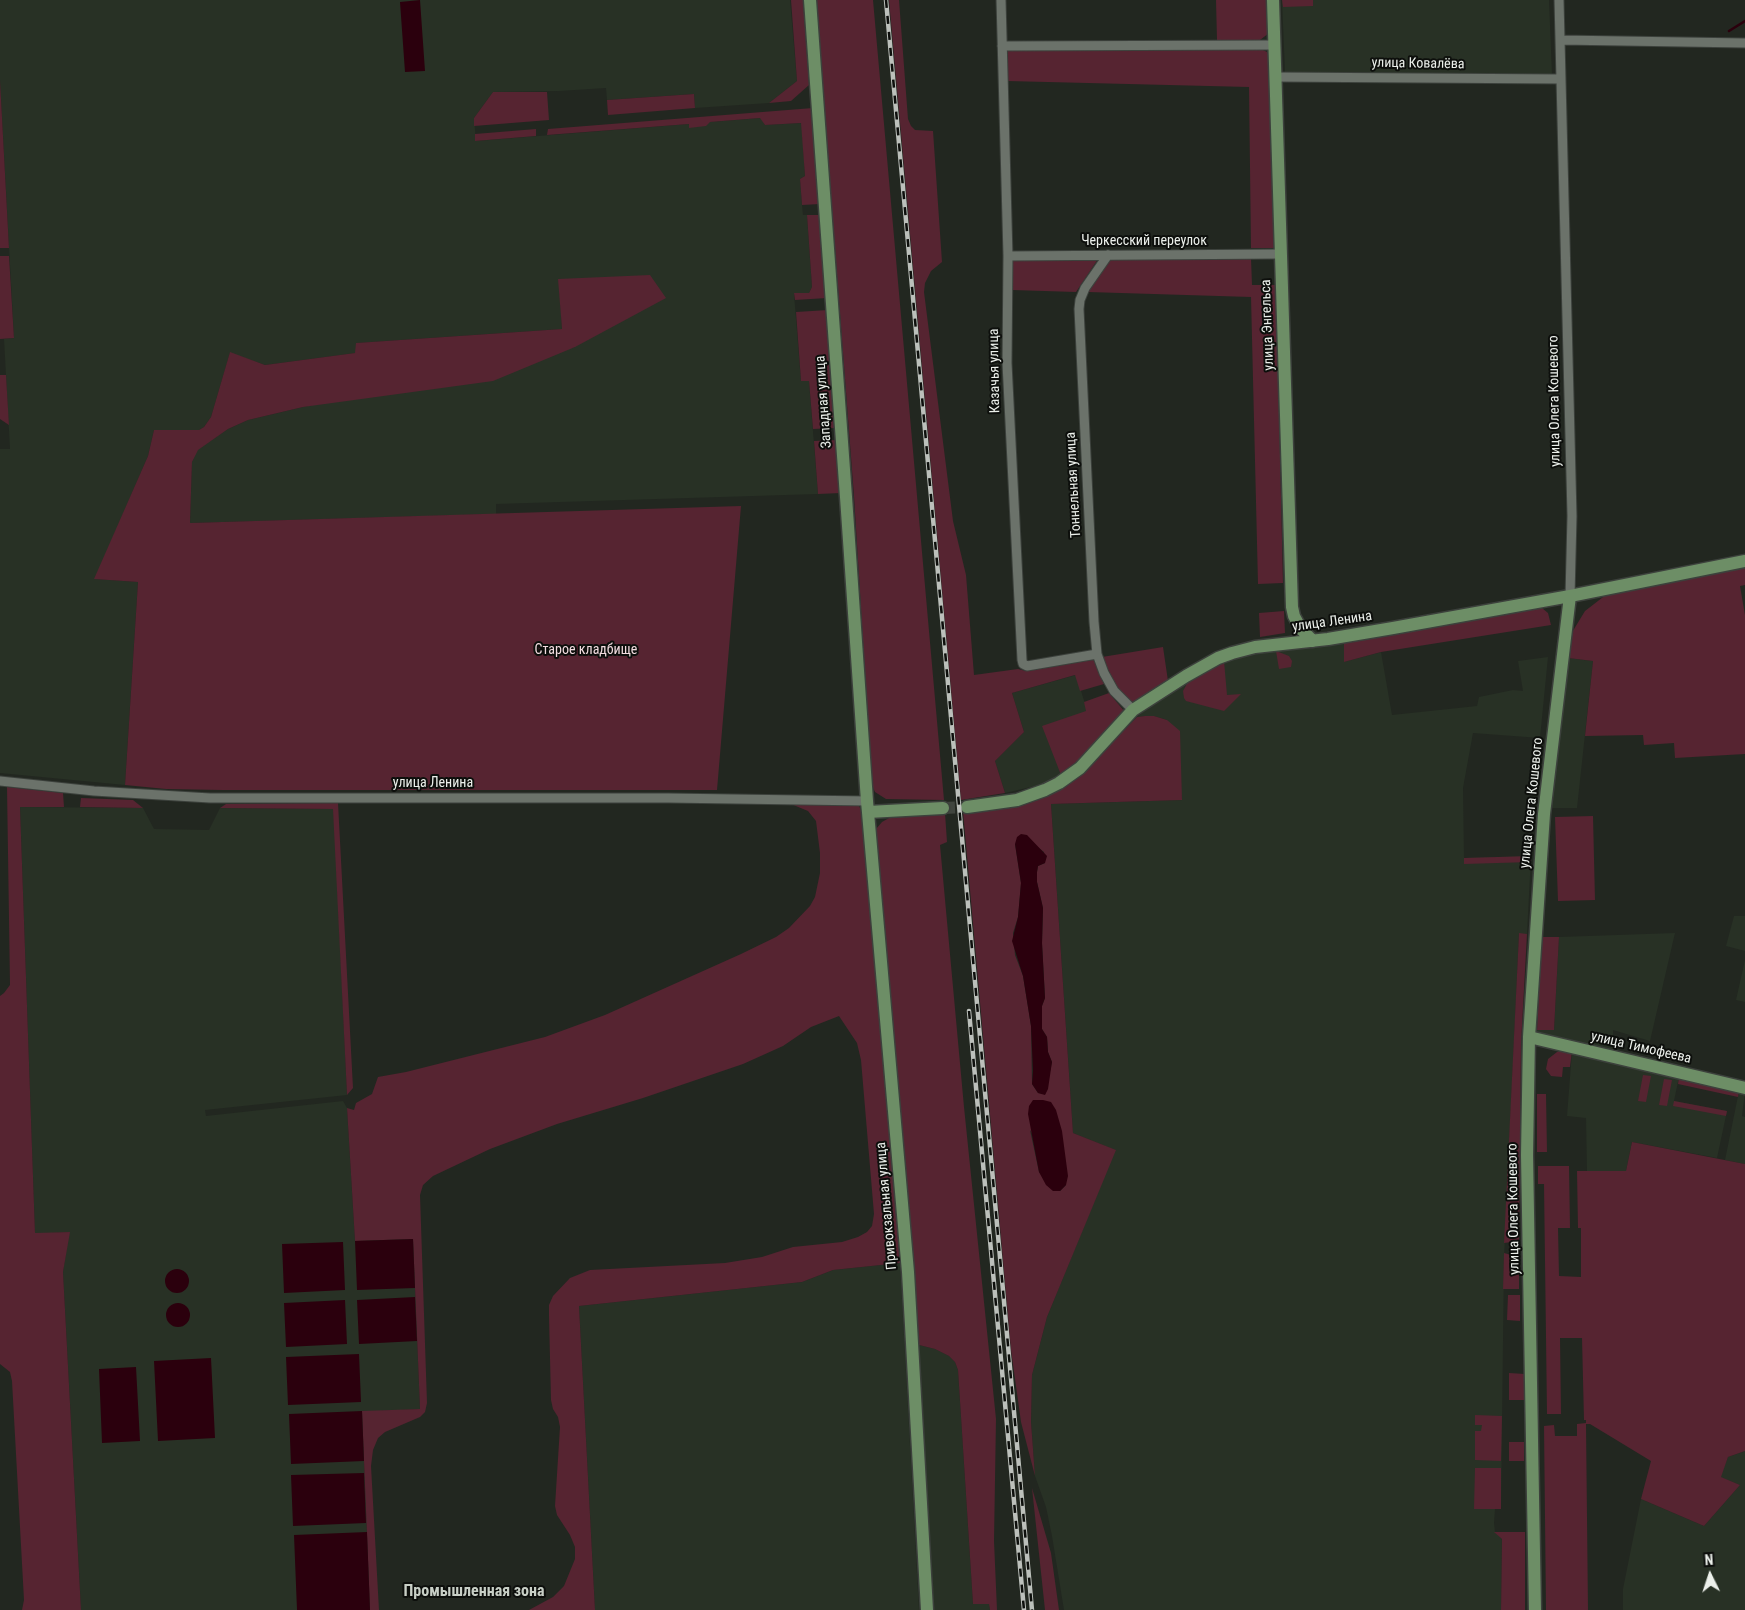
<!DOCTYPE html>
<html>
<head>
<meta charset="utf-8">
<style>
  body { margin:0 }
  #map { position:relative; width:1745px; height:1610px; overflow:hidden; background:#222720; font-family:"Roboto Condensed",sans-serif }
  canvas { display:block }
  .north { position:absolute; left:1685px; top:1550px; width:50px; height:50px; -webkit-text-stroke:4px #0d0f0c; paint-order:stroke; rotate:356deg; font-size:14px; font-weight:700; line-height:20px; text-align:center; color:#ecf0eb }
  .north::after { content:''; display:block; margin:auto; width:18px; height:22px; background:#ecf0eb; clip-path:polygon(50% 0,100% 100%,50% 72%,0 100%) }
</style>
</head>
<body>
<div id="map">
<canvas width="1745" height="1610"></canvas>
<div class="north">N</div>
</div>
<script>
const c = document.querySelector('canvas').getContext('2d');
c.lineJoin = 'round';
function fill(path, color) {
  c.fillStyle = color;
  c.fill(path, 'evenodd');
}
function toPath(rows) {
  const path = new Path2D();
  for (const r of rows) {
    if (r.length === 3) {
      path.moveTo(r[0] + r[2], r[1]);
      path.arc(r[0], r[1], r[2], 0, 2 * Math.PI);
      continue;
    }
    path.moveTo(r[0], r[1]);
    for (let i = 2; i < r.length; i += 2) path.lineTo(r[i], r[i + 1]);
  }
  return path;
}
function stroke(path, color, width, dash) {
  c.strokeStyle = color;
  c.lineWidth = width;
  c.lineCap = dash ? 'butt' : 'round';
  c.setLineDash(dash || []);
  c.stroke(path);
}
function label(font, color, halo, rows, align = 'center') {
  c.font = font + ' "Roboto Condensed",sans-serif';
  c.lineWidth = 4;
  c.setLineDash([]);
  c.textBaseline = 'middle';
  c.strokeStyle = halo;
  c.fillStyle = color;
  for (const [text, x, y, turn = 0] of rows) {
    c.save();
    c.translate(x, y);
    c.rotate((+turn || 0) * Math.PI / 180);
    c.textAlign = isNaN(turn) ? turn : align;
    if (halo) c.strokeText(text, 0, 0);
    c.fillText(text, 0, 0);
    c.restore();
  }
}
fill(toPath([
  [0,0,790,0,797,81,769,103,695,108,694,94,607,100,606,88,559,91,493,92,474,118,476,141,689,124,689,127,710,122,761,118,765,125,802,123,805,176,800,179,802,205,803,215,807,215,812,287,809,293,794,294,801,381,809,381,818,494,496,504,496,514,190,523,192,462,197,450,228,429,248,420,303,407,575,347,559,279,562,329,357,343,356,353,265,365,230,353,211,417,204,427,199,430,154,430,148,456,95,579,138,582,125,785,0,773,0,449,10,449,4,339,14,338,0,81],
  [1282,0,1549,0,1552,75,1285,72],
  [1344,640,1344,662,1381,652,1392,715,1477,706,1479,697,1513,690,1523,691,1518,661,1548,657,1540,738,1473,733,1463,788,1464,858,1531,856,1527,934,1519,934,1504,1258,1501,1509,1495,1509,1494,1523,1495,1532,1502,1539,1501,1610,1064,1610,1052,1536,1046,1507,1035,1476,1031,1422,1032,1375,1047,1317,1115,1150,1073,1133,1051,804,1182,800,1167,720,1154,716,1137,717,1154,703,1197,676,1237,656],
  [1568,658,1593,661,1577,808,1551,808],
  [1076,675,1087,710,1061,775,1044,784,1005,793,995,761,1024,732,1012,693],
  [20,807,143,808,154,829,209,830,220,808,334,809,347,1095,205,1110,206,1116,343,1101,347,1108,355,1241,413,1239,420,1409,362,1412,370,1610,81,1610,63,1272,69,1232,35,1234],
  [1734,916,1745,916,1745,951,1726,946],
  [1675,933,1650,1041,1613,1030,1614,1051,1537,1034,1537,1030,1554,1029,1559,937],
  [1745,960,1745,1002,1736,1000],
  [1572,1051,1679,1077,1674,1101,1727,1111,1717,1158,1632,1142,1626,1171,1587,1171,1586,1118,1567,1116],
  [1739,1091,1745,1092,1742,1116,1745,1117,1745,1164,1725,1160],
  [900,1263,919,1610,595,1610,579,1306,802,1282,833,1270],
  [919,1345,935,1349,949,1356,955,1362,958,1370,973,1604,989,1604,990,1610,934,1610],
  [1745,1451,1745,1610,1623,1610,1623,1589,1641,1499,1704,1526,1740,1485,1720,1477,1728,1457]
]), '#283125');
fill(toPath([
  [791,0,803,0,809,85,791,101,769,103,797,81],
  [816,0,873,0,944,800,886,799,875,792,872,785,854,496],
  [889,0,899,0,908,119,911,126,915,130,933,131,942,262,931,271,925,283,924,292,953,521,966,575,974,675,1018,669,1026,671,1095,658,1104,684,1080,691,1075,675,1012,693,1024,732,995,761,1005,793,961,800],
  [1216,0,1268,0,1269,33,1260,40,1217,40],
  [1282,0,1313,0,1313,6,1283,7],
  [1006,50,1263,50,1267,52,1269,56,1275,248,1251,248,1249,87,1007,81],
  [0,80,9,248,0,248],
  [493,92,547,92,549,120,474,126,474,118],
  [694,94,695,108,608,115,607,100],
  [813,108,820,204,802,205,800,179,805,176,801,123,765,125,760,118,710,122,706,126,689,128,689,124,547,135,548,129],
  [536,129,536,136,475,141,475,134],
  [807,215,822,215,827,298,795,300,794,293,809,293,812,287],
  [0,256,9,256,14,338,0,339],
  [1251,258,1252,285,1276,285,1283,583,1258,584,1251,297,1088,292,1110,259],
  [1098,259,1076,292,1012,290,1012,260],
  [650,275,666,298,575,347,493,381,303,407,248,420,228,429,198,450,192,462,190,523,741,506,717,790,222,790,166,789,125,785,138,582,94,579,148,456,154,430,199,430,204,427,211,417,230,352,265,365,355,353,356,343,562,329,558,279],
  [828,310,836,428,813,429,809,381,801,381,796,312],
  [0,375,6,375,9,425,0,419],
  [837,440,841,493,818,494,814,441],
  [1745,566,1745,585,1740,586,1745,615,1745,754,1675,758,1674,743,1644,745,1643,735,1585,736,1593,661,1568,658,1571,634,1585,611,1607,594],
  [1537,607,1542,608,1548,613,1551,625,1381,652,1344,662,1344,640],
  [1284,611,1285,633,1260,637,1259,613],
  [1163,647,1168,681,1133,705,1119,693,1102,657],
  [1276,651,1289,656,1292,661,1291,667,1279,669],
  [1224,661,1227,695,1241,694,1224,711,1186,701,1184,698,1183,691,1189,680],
  [1109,693,1125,712,1081,760,1061,775,1042,726,1086,711,1084,702],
  [1145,716,1154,716,1167,720,1180,731,1182,800,1051,804,1073,1133,1116,1150,1047,1317,1032,1375,1031,1422,1035,1476,1021,1422,1011,1350,963,811,1083,772,1137,717],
  [1015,844,1036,846,1044,852,1045,863,1038,866,1037,872,1037,882,1043,908,1042,943,1045,998,1042,1006,1042,1029,1047,1037,1048,1052,1052,1062,1045,1094,1038,1093,1032,1084,1031,1026,1023,976,1015,955,1013,933,1018,917,1021,883],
  [1030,1130,1066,1185,1060,1191,1054,1191,1039,1172],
  [7,787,63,793,64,807,20,807,35,1233,70,1232,63,1272,81,1610,22,1610,24,1600,12,1381,10,1372,0,1364,0,996,4,993,10,985],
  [81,798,133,800,143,808,80,807],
  [338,803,353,1088,347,1095,333,809,220,808,226,804],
  [791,804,854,805,859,806,863,814,900,1263,833,1270,802,1282,579,1306,595,1610,529,1610,553,1597,564,1586,575,1559,575,1547,570,1535,557,1515,555,1506,560,1427,558,1417,553,1409,551,1400,549,1316,549,1305,553,1296,570,1278,590,1270,725,1263,762,1257,793,1247,842,1242,858,1237,867,1232,872,1226,874,1214,861,1060,857,1043,839,1016,811,1027,783,1046,743,1064,643,1098,557,1124,490,1149,433,1176,423,1185,420,1195,427,1403,425,1412,420,1417,385,1432,378,1438,373,1450,371,1466,379,1610,370,1610,362,1411,420,1409,413,1239,355,1241,347,1108,354,1110,356,1103,372,1094,378,1077,406,1072,545,1037,605,1015,741,954,776,937,789,928,810,906,815,897,820,873,820,853,816,821,808,811],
  [945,813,947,842,940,845,964,1107,996,1419,994,1541,997,1610,990,1610,989,1604,973,1604,958,1370,955,1362,949,1356,935,1349,919,1345,914,1269,876,829,882,822,889,818],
  [1593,816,1595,900,1558,901,1555,817],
  [1531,856,1531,862,1464,864,1464,858],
  [1519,933,1527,934,1521,1044,1519,1241,1504,1243],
  [1542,937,1559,937,1554,1030,1537,1030],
  [1563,1049,1572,1051,1570,1067,1563,1067,1562,1077,1551,1076,1546,1069,1548,1059,1557,1052],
  [1643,1075,1651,1076,1646,1102,1638,1101],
  [1679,1077,1739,1091,1738,1097,1678,1084],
  [1664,1079,1672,1080,1667,1106,1659,1105],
  [1537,1094,1546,1094,1547,1152,1537,1152],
  [1674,1101,1727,1111,1726,1116,1673,1106],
  [1632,1142,1745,1164,1745,1451,1728,1457,1721,1477,1740,1485,1704,1526,1641,1499,1651,1461,1590,1424,1586,1424,1588,1610,1546,1610,1544,1426,1554,1425,1555,1436,1577,1436,1577,1424,1586,1423,1586,1420,1584,1420,1582,1338,1560,1338,1561,1414,1547,1414,1544,1184,1538,1184,1538,1166,1569,1166,1570,1228,1558,1228,1559,1276,1581,1277,1581,1228,1578,1228,1577,1171,1626,1171],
  [1504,1253,1519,1257,1519,1289,1503,1289],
  [1508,1295,1520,1295,1520,1321,1507,1320],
  [1509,1373,1525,1374,1525,1400,1509,1400],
  [1475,1415,1502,1416,1501,1461,1475,1460,1475,1431,1481,1431,1482,1425,1475,1425],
  [1509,1442,1524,1442,1524,1461,1509,1461],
  [1475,1468,1501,1468,1501,1509,1474,1509],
  [1032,1488,1051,1553,1059,1610,1045,1610],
  [1494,1532,1525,1532,1525,1610,1501,1610,1502,1539]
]), '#562431');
fill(toPath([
  [420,0,425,71,405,72,400,2],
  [1021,834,1027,835,1047,856,1045,863,1038,866,1037,872,1037,882,1043,908,1042,943,1045,998,1042,1006,1042,1029,1047,1037,1048,1052,1052,1062,1048,1089,1045,1095,1038,1093,1032,1084,1033,1071,1031,1026,1023,976,1012,941,1018,917,1021,883,1015,844,1017,837],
  [1033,1100,1043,1100,1051,1102,1056,1110,1062,1131,1068,1176,1066,1185,1060,1191,1053,1191,1046,1185,1039,1172,1028,1114,1029,1106],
  [413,1239,415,1288,357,1290,355,1241],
  [343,1242,345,1290,284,1293,282,1244],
  [177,1281,12],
  [415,1297,417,1341,359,1344,357,1300],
  [345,1300,347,1344,286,1347,284,1303],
  [178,1315,12],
  [359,1354,361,1402,288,1405,286,1357],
  [211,1358,215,1438,158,1441,154,1361],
  [136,1367,140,1441,102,1443,99,1369],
  [362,1411,364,1461,291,1464,289,1414],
  [364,1473,366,1523,293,1526,291,1475],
  [367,1532,370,1610,297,1610,294,1535]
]), '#2b000d');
stroke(toPath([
  [1729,31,1745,21]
]), '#2b000d', 2.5);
stroke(toPath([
  [943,808,967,807]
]), '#40453e', 12, [12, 6]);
const street = toPath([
  [1001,0,1008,256,1007,363,1022,660,1023,664,1027,666,1097,654],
  [1559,0,1572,516,1570,596],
  [1561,40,1745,43],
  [1002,46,1274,45],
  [1275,77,1561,79],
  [1108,255,1085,288,1080,300,1079,309,1094,622,1097,654,1104,673,1114,691,1133,710],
  [1008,256,1280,254],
  [0,781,94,791,210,798,668,798,867,801]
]);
const secondary = toPath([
  [810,0,846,497,867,801,908,1272,927,1610],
  [1273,0,1292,607,1294,616,1301,629,1313,641],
  [967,807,1017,800,1045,790,1059,783,1080,768,1133,710,1186,676,1218,658,1232,653,1255,647,1328,639,1393,628,1570,596,1745,561],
  [868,812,943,808],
  [1529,1037,1745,1088],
  [1535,1610,1527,1155,1529,1037,1544,814,1570,596]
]);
stroke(street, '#3c413c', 11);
stroke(secondary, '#3c413c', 15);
stroke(street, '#6b726a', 9);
stroke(secondary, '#6d8e66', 12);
const rail = toPath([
  [886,0,1032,1610],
  [969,1011,1024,1610]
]);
stroke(rail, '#bcc0bb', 4.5);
stroke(rail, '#0d0f0c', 2.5, [8]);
label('14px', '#ecf0eb', '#0d0f0c', [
  ["улица Ковалёва",1418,64,1],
  ["Черкесский переулок",1144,241],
  ["улица Энгельса",1268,325,-92],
  ["Казачья улица",995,371,-91],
  ["улица Олега Кошевого",1555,401,-91],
  ["Западная улица",824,402,-94],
  ["Тоннельная улица",1074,485,-93],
  ["улица Ленина",1332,622,-8],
  ["улица Ленина",433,783],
  ["улица Олега Кошевого",1532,803,-84],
  ["улица Тимофеева",1641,1048,13],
  ["Привокзальная улица",887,1206,-95],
  ["улица Олега Кошевого",1514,1209,-91]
]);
label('14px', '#f2dce0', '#0d0f0c', [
  ["Старое кладбище",586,650]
]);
label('bold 16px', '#c8cfc6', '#0d0f0c', [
  ["Промышленная зона",474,1592]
]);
</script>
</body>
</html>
